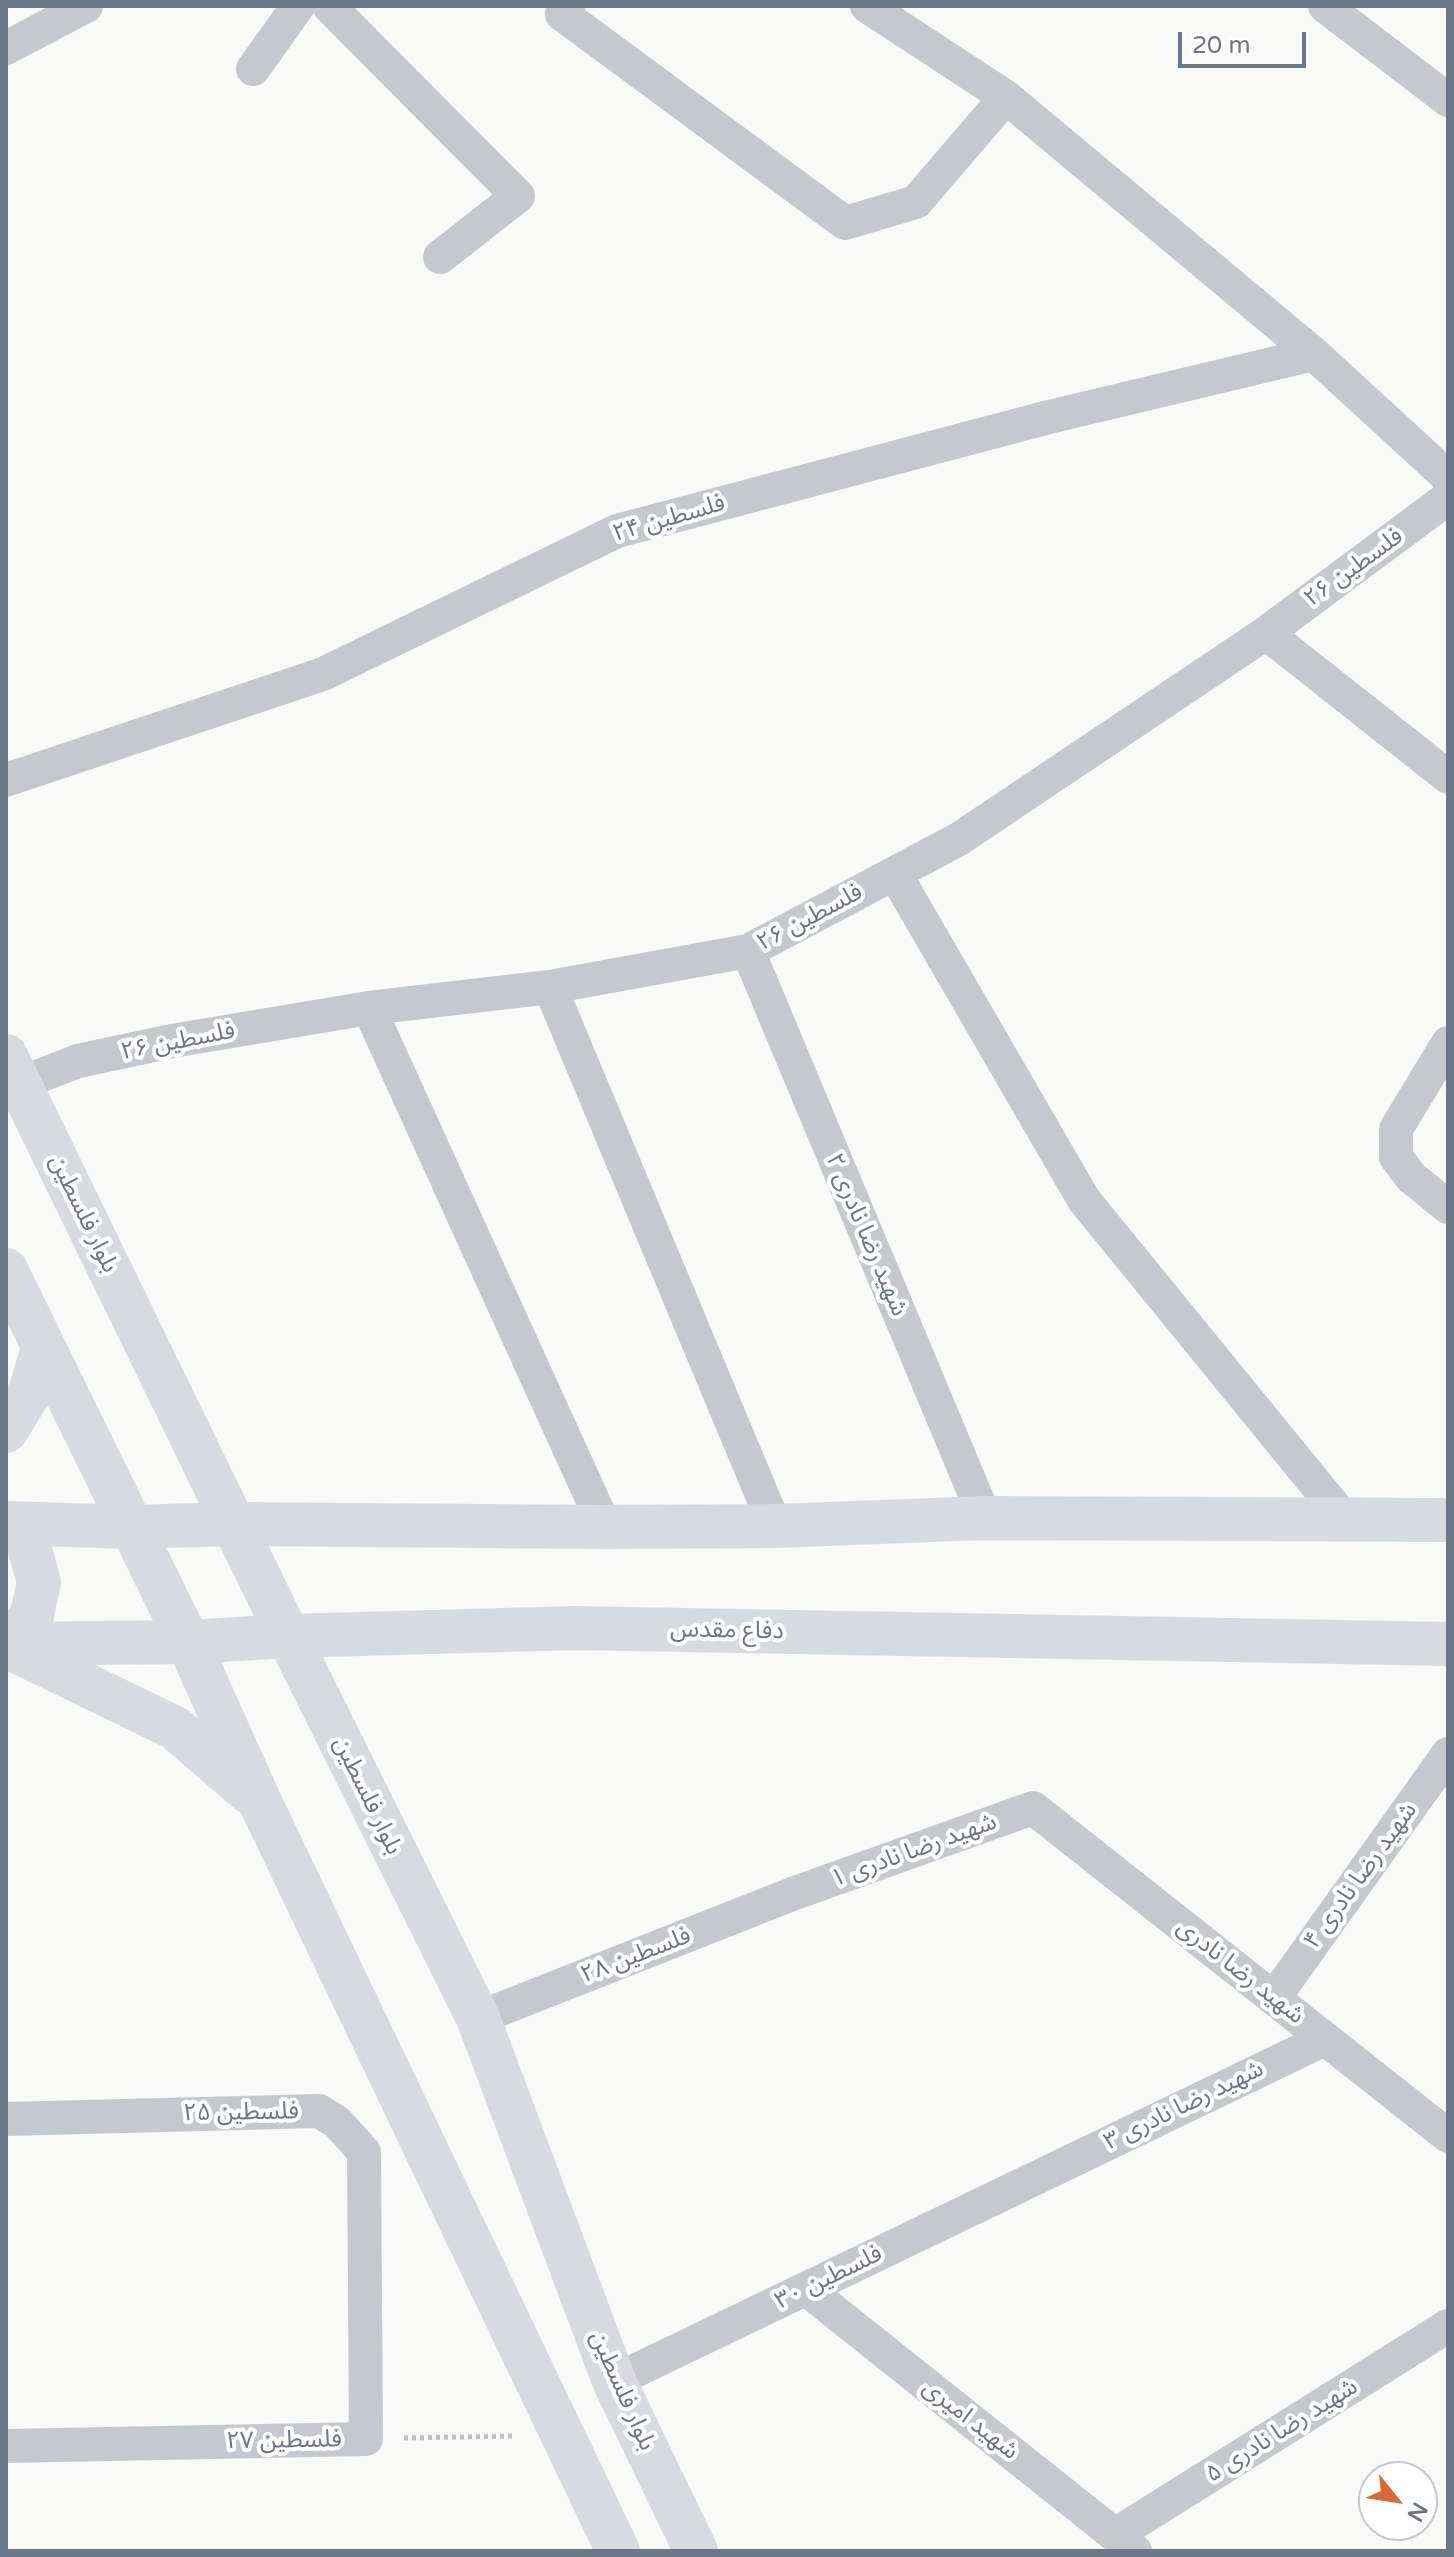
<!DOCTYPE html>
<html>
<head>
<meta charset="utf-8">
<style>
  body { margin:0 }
  #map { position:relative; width:1454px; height:2557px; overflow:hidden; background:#f9f9f7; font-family:"Varela Round",sans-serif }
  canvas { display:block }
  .frame { position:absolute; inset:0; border:8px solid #6a7786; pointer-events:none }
  .north { position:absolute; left:1358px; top:2461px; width:80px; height:80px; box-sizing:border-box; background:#fff; border:2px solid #c3c9cf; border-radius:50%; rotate:120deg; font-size:22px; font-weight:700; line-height:32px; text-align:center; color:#6a7786 }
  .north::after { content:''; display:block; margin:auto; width:28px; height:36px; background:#da6a35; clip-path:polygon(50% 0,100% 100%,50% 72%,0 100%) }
  .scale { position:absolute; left:1178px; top:32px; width:128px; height:36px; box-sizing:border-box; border:4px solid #6a7786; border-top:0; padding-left:10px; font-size:24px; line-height:28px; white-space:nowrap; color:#6a7786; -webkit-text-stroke:6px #fff; paint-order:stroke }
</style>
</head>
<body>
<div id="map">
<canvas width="1454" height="2557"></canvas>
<div class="frame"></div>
<div class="north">N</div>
<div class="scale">20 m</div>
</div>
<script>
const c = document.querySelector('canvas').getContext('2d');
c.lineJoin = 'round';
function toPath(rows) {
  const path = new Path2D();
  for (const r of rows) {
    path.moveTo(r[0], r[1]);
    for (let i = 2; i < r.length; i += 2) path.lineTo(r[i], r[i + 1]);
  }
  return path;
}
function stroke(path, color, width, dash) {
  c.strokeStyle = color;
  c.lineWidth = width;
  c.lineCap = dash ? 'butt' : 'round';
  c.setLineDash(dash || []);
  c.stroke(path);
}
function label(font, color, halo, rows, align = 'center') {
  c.font = font + ' "Varela Round","Noto Sans Arabic",sans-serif';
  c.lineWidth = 8;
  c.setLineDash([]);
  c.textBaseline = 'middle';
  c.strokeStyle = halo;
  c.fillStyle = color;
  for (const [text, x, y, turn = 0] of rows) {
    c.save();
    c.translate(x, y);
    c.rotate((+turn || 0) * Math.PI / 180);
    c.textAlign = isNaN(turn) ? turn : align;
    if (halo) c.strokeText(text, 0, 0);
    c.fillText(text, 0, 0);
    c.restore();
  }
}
stroke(toPath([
  [404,2438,514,2436]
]), '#bdbfc2', 5, [4, 4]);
stroke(toPath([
  [329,6,518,196,440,257],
  [568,6,562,14,845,223,916,202,1006,97],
  [867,6,1006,97,1314,354,1448,477],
  [1325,6,1448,100],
  [6,48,86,6],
  [253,69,298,6],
  [1266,633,1448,777],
  [6,780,323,674,617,531,1049,417,1314,354],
  [895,874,1084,1200,1346,1521],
  [748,951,985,1518],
  [550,987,775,1526],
  [369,1008,605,1527],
  [1448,1043,1396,1129,1396,1157,1411,1177,1448,1207],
  [19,1084,78,1061,172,1041,369,1008,550,987,748,951,959,839,1266,633,1448,498],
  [1274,1998,1448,1754],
  [478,2018,795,1893,1033,1808,1448,2136],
  [6,2119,319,2111,337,2122,364,2152,366,2439,6,2446],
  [806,2289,1135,2551],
  [614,2381,1325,2039],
  [1115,2535,1448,2326]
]), '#c5c8cc', 34);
stroke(toPath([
  [6,1056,288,1636,478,2018,614,2381,696,2551],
  [6,1270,188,1642,260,1802,618,2551],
  [6,1431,30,1392,43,1348],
  [6,1646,175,1728,249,1792]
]), '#d7dbdf', 44);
stroke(toPath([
  [6,1523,131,1527,235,1524,605,1527,775,1526,985,1518,1448,1520],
  [6,1531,27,1539,39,1582,31,1619,6,1641],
  [6,1644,188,1642,288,1636,576,1628,1448,1644]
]), '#d7dbdf', 44);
label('24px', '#6a7786', '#fff', [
  ["فلسطین ۲۴",669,519,-16],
  ["فلسطین ۲۶",1354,568,-36],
  ["فلسطین ۲۶",810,918,-28],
  ["فلسطین ۲۶",178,1042,-11],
  ["بلوار فلسطین",83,1214,64],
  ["شهید رضا نادری ۲",866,1235,67],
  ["دفاع مقدس",727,1631,1],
  ["بلوار فلسطین",367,1796,64],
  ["شهید رضا نادری ۱",914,1851,-20],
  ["شهید رضا نادری ۴",1361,1876,-54],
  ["فلسطین ۲۸",636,1956,-21],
  ["شهید رضا نادری",1240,1972,38],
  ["شهید رضا نادری ۳",1184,2106,-26],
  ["فلسطین ۲۵",241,2113,-1],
  ["فلسطین ۳۰",829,2278,-26],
  ["بلوار فلسطین",622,2391,66],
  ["شهید امیری",970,2420,38],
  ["شهید رضا نادری ۵",1282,2431,-32],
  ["فلسطین ۲۷",284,2441,-1]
]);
</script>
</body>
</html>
